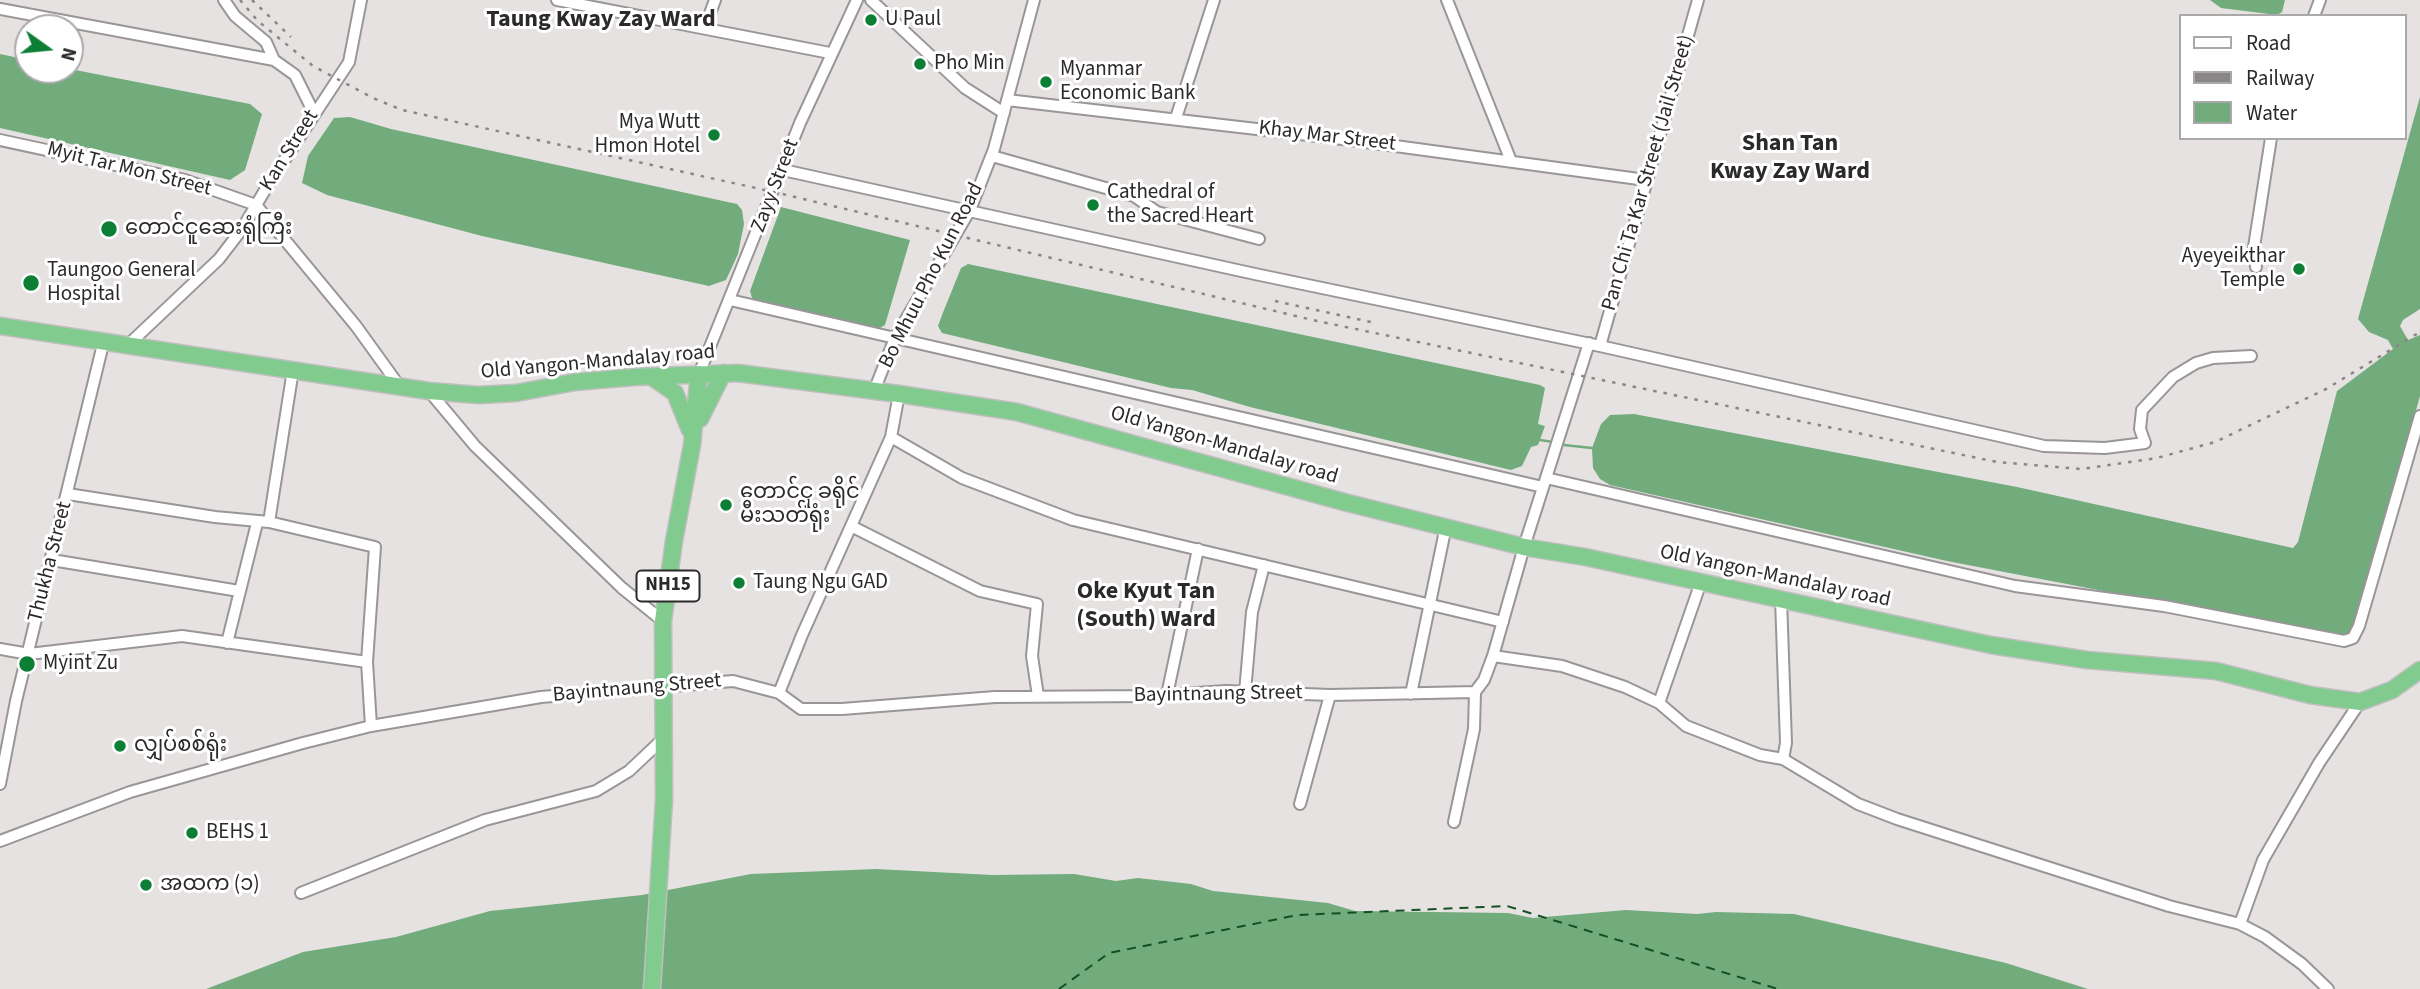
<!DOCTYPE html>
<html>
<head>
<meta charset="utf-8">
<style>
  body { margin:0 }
  #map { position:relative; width:2420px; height:989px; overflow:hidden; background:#e7e2e2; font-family:"Source Sans 3",sans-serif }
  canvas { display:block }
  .legend { position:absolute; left:2179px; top:14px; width:228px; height:126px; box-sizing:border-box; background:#fff; border:2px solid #aaa9aa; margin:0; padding:9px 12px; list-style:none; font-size:21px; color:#2b292a }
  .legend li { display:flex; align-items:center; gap:14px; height:35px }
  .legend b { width:35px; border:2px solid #aaa9aa }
  .north { position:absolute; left:14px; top:14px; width:70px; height:70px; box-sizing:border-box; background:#fff; border:2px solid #aaa9aa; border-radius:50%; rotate:105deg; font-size:19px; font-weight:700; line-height:28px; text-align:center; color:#2b292a }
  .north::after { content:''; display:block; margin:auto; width:24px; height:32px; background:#0c7f35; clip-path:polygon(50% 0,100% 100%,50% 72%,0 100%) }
</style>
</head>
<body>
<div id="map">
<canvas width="2420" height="989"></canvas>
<ul class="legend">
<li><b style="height:9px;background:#fff"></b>Road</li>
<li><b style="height:9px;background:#8a8687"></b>Railway</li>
<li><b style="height:19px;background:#72ab7c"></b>Water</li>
</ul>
<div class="north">N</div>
</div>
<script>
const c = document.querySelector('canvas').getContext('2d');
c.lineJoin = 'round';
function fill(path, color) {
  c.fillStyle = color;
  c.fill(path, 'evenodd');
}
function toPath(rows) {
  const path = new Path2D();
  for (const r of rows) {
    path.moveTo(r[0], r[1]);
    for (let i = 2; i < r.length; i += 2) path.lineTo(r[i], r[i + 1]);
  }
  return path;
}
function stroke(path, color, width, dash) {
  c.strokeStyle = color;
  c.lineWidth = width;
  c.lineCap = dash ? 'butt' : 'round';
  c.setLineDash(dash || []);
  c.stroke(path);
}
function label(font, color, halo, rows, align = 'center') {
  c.font = font + ' "Source Sans 3","Noto Sans Myanmar",sans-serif';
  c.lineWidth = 6;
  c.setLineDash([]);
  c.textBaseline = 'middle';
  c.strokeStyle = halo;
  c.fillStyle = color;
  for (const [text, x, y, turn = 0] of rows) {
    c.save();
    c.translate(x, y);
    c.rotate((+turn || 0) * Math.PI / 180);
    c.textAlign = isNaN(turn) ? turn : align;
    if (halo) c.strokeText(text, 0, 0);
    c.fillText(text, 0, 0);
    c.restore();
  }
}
fill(toPath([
  [2210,0,2285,0,2282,12,2277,15,2221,8],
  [0,54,28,60,28,70,70,69,250,104,262,114,245,170,230,180,0,128],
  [2420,97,2420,309,2403,320,2400,326,2408,340,2420,335,2420,396,2354,632,2343,637,1947,561,1610,485,1600,479,1593,468,1592,448,1601,424,1610,415,1634,414,2017,487,2293,548,2298,542,2337,391,2393,349,2388,340,2369,332,2358,319],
  [350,117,391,129,737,204,742,210,744,224,738,254,726,280,709,286,482,236,327,195,302,183,308,156,334,118],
  [781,207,910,240,885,325,880,328,761,305,753,301,750,291],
  [968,264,1540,385,1545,388,1538,424,1545,426,1538,445,1531,447,1522,466,1511,470,1250,407,1192,390,1171,388,942,333,938,326,942,315,961,268],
  [876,869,992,875,1074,874,1116,881,1138,878,1191,884,1213,891,1328,903,1355,911,1508,913,1533,918,1626,910,1697,914,1716,912,1794,914,2006,963,2088,989,206,989,303,952,396,937,490,911,642,895,751,874]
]), '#72ab7c');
stroke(toPath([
  [1540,440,1553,442],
  [1564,445,1592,448]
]), '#72ab7c', 2.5);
stroke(toPath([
  [1059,989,1109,953,1298,915,1507,906,1778,989]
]), '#125124', 2, [9, 7]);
const minor = toPath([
  [224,0,235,16,266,42,274,60],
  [557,0,830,53],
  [871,0,965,88,1004,113],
  [1447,0,1511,161],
  [0,9,274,60,295,75,314,113],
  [2314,16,2320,0],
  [705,27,715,0],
  [1007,100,1351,140,1646,180],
  [1176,118,1214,0],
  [0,140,185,180,256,205,356,326,400,387],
  [992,156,1134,196,1157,212,1259,239],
  [783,170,1255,274,1600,346,2044,446,2105,448,2145,443,2140,429,2142,410,2173,377,2196,363,2213,358,2251,356],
  [2256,267,2254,247,2271,138],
  [730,300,1543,487],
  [129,344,219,259,242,229,268,185,349,62,361,0],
  [1600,346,1698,0],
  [699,374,800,123,857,0],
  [429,391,475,446,622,588,663,621],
  [874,391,895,338,970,210,994,149,1034,0],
  [891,437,962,478,1073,520,1503,622],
  [1546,478,2015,586,2164,606,2344,641,2353,638,2359,626,2420,416],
  [68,494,215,517,269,522,375,547,367,662,371,726],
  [269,522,293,370],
  [851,526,980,591,1037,604,1032,656,1038,696],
  [52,560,239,591],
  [1781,599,1786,743,1783,759],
  [227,643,257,523],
  [0,649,29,654,182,636,367,662],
  [1493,656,1562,666,1625,687,1659,703,1686,726,1760,755,1783,759,1858,804,1897,819,2169,906,2240,924],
  [1245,692,1252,612,1264,565],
  [779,693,802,635,891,437,899,394],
  [1411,694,1446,526],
  [1167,695,1198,549],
  [1659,703,1701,582],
  [0,784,16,701,104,340],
  [1300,804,1330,695],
  [1454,822,1474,729,1475,692,1484,680,1493,656,1524,547,1589,343],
  [0,841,130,792,303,743,371,726,541,697,733,681,779,693,801,709,842,709,995,697,1151,696,1226,691,1330,695,1475,692],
  [301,893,485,820,596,791,629,771,665,737],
  [2328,989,2302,964,2265,937,2240,924,2263,860,2319,763,2360,702]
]);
const highway = toPath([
  [0,326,429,391,478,395,516,393,575,382,634,377,738,373,899,394,1017,412,1344,502,1524,547,1585,557,1991,645,2087,660,2216,671,2310,695,2360,702,2392,690,2420,670],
  [652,377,675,393,690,430],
  [700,419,723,373],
  [652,989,664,800,663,621,674,541,692,445,699,374]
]);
stroke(minor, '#9a9596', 14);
stroke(highway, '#bfbfbf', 19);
stroke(minor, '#fff', 10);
stroke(highway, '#82cb8e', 16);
stroke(toPath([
  [240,0,258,21,313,66,373,98,402,110,774,192,1317,321,1997,462,2081,469,2157,458,2215,442,2326,389,2420,332],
  [252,0,291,37],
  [1275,301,1371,322]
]), '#8a8687', 2.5, [3.5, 7]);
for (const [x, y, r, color] of [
  [871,20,7,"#0c7f35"],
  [920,64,7,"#0c7f35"],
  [1046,82,7,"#0c7f35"],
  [714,135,7,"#0c7f35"],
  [1093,205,7,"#0c7f35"],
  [109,229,9,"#0c7f35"],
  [2299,269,7,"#0c7f35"],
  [31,283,9,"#0c7f35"],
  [726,505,7,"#0c7f35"],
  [739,583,7,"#0c7f35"],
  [27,664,9,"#0c7f35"],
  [120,746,7,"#0c7f35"],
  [192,833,7,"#0c7f35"],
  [146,885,7,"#0c7f35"]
]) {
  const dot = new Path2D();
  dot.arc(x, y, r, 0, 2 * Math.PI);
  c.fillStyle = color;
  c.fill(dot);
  stroke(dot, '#fff', 2.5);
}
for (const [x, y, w] of [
  [668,586,63]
]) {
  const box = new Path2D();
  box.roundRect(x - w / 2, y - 15.5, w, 31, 5);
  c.fillStyle = '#fff';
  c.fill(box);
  stroke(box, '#2b292a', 2);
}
label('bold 19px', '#2b292a', null, [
  ["NH15",668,586]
]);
label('21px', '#2b292a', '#fff', [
  ["U Paul",885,20],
  ["Pho Min",934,64],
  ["Myanmar",1060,70],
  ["Economic Bank",1060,94],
  ["Mya Wutt",700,123,"right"],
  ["Hmon Hotel",700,147,"right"],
  ["Cathedral of",1107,193],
  ["the Sacred Heart",1107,217],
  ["တောင်ငူဆေးရုံကြီး",125,229],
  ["Ayeyeikthar",2285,257,"right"],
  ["Temple",2285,281,"right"],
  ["Taungoo General",47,271],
  ["Hospital",47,295],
  ["တောင်ငူ ခရိုင်",740,493],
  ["မီးသတ်ရုံး",740,517],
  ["Taung Ngu GAD",753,583],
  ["Myint Zu",43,664],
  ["လျှပ်စစ်ရုံး",134,746],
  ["BEHS 1",206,833],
  ["အထက (၁)",160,885]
], 'left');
label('21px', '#2b292a', '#fff', [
  ["Khay Mar Street",1327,137,7],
  ["Kan Street",290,151,-58],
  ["Myit Tar Mon Street",129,170,14],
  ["Pan Chi Ta Kar Street (Jail Street)",1649,173,-74],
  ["Zayy Street",776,186,-69],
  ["Bo Mhuu Pho Kun Road",932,276,-63],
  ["Old Yangon-Mandalay road",598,363,-5],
  ["Old Yangon-Mandalay road",1224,446,16],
  ["Thukha Street",51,562,-76],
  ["Old Yangon-Mandalay road",1775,577,12],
  ["Bayintnaung Street",637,689,-5],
  ["Bayintnaung Street",1218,695,-1]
]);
label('bold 24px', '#2b292a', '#fff', [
  ["Taung Kway Zay Ward",601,21],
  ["Shan Tan",1790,145],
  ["Kway Zay Ward",1790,173],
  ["Oke Kyut Tan",1146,593],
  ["(South) Ward",1146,621]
]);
</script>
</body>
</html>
